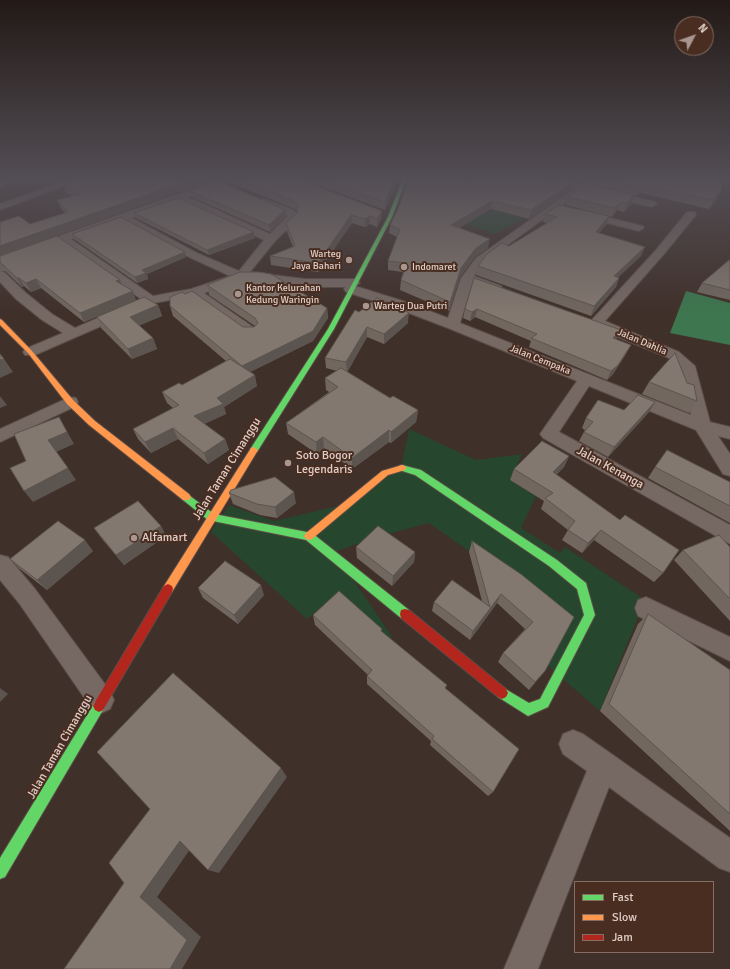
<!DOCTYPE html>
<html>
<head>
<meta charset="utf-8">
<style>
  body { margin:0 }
  #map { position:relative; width:730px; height:969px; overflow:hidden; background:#40302a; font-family:Signika,sans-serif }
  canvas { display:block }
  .legend { position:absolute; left:574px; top:881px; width:140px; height:72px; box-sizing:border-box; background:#492d21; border:1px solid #856d63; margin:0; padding:5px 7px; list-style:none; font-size:12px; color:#e0cdc6 }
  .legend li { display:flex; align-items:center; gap:8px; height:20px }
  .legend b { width:20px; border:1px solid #856d63 }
  .north { position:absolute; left:674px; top:16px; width:40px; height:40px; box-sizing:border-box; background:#492d21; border:1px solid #856d63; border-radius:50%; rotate:49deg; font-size:11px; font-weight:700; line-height:16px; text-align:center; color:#e0cdc6 }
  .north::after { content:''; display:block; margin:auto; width:14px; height:18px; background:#a8968f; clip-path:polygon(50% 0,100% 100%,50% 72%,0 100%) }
</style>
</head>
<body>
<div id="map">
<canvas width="730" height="969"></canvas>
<ul class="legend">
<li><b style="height:5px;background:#63d668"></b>Fast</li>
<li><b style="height:5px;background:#ff974d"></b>Slow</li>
<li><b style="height:5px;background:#b3261e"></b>Jam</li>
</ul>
<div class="north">N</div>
</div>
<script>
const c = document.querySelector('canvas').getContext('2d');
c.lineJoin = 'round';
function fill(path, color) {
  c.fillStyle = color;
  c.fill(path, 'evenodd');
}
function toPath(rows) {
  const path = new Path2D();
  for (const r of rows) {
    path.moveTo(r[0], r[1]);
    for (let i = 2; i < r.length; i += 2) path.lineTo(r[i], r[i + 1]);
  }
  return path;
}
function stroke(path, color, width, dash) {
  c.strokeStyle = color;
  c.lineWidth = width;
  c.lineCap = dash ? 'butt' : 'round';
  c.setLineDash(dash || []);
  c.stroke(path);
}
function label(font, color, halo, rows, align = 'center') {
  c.font = font + ' Signika,sans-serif';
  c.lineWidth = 4;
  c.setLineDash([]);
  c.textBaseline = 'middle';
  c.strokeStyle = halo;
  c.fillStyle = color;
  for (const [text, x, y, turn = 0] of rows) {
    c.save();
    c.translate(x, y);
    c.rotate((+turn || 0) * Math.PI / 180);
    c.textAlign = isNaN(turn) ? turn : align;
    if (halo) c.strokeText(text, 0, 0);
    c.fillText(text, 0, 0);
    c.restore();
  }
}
fill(toPath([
  [494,210,524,219,494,234,459,221],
  [409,429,476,460,522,454,510,480,536,496,521,528,560,553,565,547,645,600,600,711,549,667,520,587,429,523,377,537,334,552,391,635,392,642,390,642,335,595,307,619,211,532,229,505,274,521,355,502,402,464]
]), '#26462e');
fill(toPath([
  [686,291,730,303,730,345,670,333]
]), '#3d764f');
const street = toPath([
  [7,178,20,178,0,187,0,181,7,178],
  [71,178,85,178,0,210,0,204,71,178],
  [223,178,237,178,188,197,270,234,288,216,259,203,257,201,259,199,265,199,294,210,298,215,297,220,275,241,250,272,305,279,354,279,360,283,355,286,403,301,448,318,461,278,476,258,574,189,534,178,551,178,580,185,590,178,600,178,484,262,474,276,501,286,503,289,497,293,472,284,460,323,691,415,683,371,669,358,591,326,589,323,656,250,687,212,695,212,696,214,695,216,664,254,605,321,679,352,695,366,710,422,730,427,730,439,718,436,730,454,730,476,723,474,696,430,589,386,559,432,730,525,730,544,543,438,540,434,577,381,448,328,393,307,346,292,344,289,345,287,305,287,261,280,242,280,204,293,256,329,258,332,256,335,251,336,246,335,192,296,154,303,35,355,25,355,23,352,25,349,63,333,42,320,16,299,0,282,0,271,4,272,26,293,52,314,75,328,141,299,61,243,0,265,0,257,223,178],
  [179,201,264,240,239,271,197,253,132,218,179,201],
  [123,221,189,257,230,276,191,289,153,296,71,239,123,221],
  [608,191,656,202,657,204,652,207,605,196,603,194,608,191],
  [582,211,643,226,644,228,639,231,578,216,577,214,582,211],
  [70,397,76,398,78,402,76,406,0,442,0,429,70,397],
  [0,555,8,557,35,589,110,691,114,700,110,709,101,713,92,709,19,603,0,580,0,555],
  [646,597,730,637,730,661,638,616,635,608,638,600,646,597],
  [573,730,583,734,613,755,730,838,730,872,719,868,609,787,538,969,504,969,587,771,563,754,559,744,563,734,573,730]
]);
const fast = toPath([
  [403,178,407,178,392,217,334,329,257,452,251,452,250,450,251,448,328,329,388,217,403,178],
  [402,465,421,470,557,560,586,583,595,615,548,707,528,716,498,697,496,693,498,689,502,687,529,703,540,699,584,615,577,589,549,566,415,475,399,470,398,468,399,466,402,465],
  [186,493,214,514,312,533,409,610,410,614,409,618,405,619,401,618,306,540,208,520,183,500,181,497,183,494,186,493],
  [99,700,103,702,105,706,103,710,5,877,0,879,0,858,95,702,99,700]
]);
const slow = toPath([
  [0,319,2,320,32,351,73,400,95,421,189,494,191,497,189,500,183,500,89,425,67,404,28,353,0,325,0,319],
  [254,447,258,450,172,592,168,594,164,592,163,589,164,586,251,448,254,447],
  [402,465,405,466,406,468,405,470,388,475,312,539,309,540,306,539,304,536,306,533,382,471,402,465]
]);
const jam = toPath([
  [168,584,172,586,173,589,172,592,103,710,99,712,95,710,93,706,95,702,164,586,168,584],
  [405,609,409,610,506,689,508,693,506,697,502,699,498,697,401,618,400,614,401,610,405,609]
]);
stroke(street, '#5a4c46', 2);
stroke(fast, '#5a4c46', 2);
stroke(slow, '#5a4c46', 2);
stroke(jam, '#5a4c46', 2);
fill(street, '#766964');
fill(fast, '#63d668');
fill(slow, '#ff974d');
fill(jam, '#b3261e');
fill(toPath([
  [87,178,218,178,0,256,30,224,65,213,61,208,57,200,73,196,66,193,63,185],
  [231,178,296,178,382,211,381,219,377,227,370,224,365,227,352,223,318,272,271,265,270,256,293,247,287,232,286,223,297,213,297,212,295,209,231,183],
  [298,178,392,178,395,179,395,187,385,210],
  [477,178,544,178,543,182,552,184,555,182,556,178,587,178,580,183,573,182,571,190,529,219,491,209,459,228,488,248,475,257,460,277,449,311,400,290,401,280,403,272,388,270,388,261,397,237,389,233,390,225,398,209,467,181,465,182,470,182],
  [596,178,723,178,717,199,709,209,640,193,637,196,634,195,631,204,624,212,617,210,612,217,566,205,568,197,593,186],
  [190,191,286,217,270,232,192,197],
  [134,213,255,238,209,255,136,218],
  [545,214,609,216,606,225,599,233,641,256,618,277,619,278,616,287,591,316,476,275,478,266,509,246,547,223,543,222],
  [72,234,186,257,147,274,148,279,137,283,74,239],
  [0,256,120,280,121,284,136,300,84,322,41,288,31,292,24,286,22,287,5,271,0,271],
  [730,261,730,300,697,292,702,283],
  [474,278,621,330,616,339,626,354,613,374,607,380,529,347,531,341,475,317,470,321,463,318,465,309],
  [207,285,327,308,328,318,313,341,250,372,257,386,224,407,226,414,204,424,225,439,229,450,208,464,178,439,151,453,138,439,133,429,173,408,167,403,162,392,182,385,226,361,173,316,170,306,243,327,254,327,255,326,209,295],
  [158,305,162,316,139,325,153,338,157,349,132,359,101,328,97,317],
  [401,307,401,309,408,323,384,344,367,337,347,372,390,398,418,410,416,422,391,443,389,442,352,469,324,448,317,454,288,434,286,423,329,392,326,390,325,378,337,371,326,368,325,358,359,312],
  [649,382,687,383,697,401,689,413,642,394],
  [655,402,649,412,608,457,579,441,585,430,582,428,586,418,624,410],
  [569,456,564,467,556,475,663,573,654,582,594,540,582,553,562,540,568,530,541,509,544,501,510,480,514,469],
  [655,467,730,482,730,523,648,478],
  [229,493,296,503,277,518,260,515,233,504],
  [161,526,166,536,124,565,102,539,94,528],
  [472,541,522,575,545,671,529,690,498,662,503,653,525,629,497,603,470,640,432,611,434,602,482,601,469,552],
  [356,547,415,552,414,562,392,586,357,558],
  [730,547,730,621,674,560,683,550],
  [93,551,47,590,20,569,10,559],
  [198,588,264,595,238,624,203,598],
  [648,614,730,670,730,831,600,711,638,624],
  [313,615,382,632,446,689,493,792,488,796,430,745,431,741,367,684,367,676,368,675,315,625]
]), '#71675f');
fill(toPath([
  [195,178,218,178,0,256,0,246],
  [463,178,467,178,467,181,462,184],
  [581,178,587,178,580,183],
  [395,179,395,187,385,210,385,202],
  [573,182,571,190,529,219,531,210],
  [643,185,640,193,637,196,640,188],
  [721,191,717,199,709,209,713,200],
  [634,195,631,204,624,212,627,203],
  [492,201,491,209,450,234,451,225],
  [621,202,617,210,612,217,615,208],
  [285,210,286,217,270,232,269,225],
  [382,211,381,219,377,227,377,219],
  [351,215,352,223,318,272,318,263],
  [370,216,370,224,365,227,365,219],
  [609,216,606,225,593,241,596,232],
  [254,232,255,238,209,255,207,250],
  [490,239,488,248,475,257,460,277,449,311,450,302,461,268,476,248],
  [645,247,641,256,610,285,614,276],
  [185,252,186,257,147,274,148,279,137,283,135,277,142,270],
  [17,278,19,278,24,286,22,287],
  [619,278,616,287,591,316,594,306],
  [36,279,41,288,31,292,26,283],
  [120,280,123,288,116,281],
  [133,291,136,300,84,322,80,313],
  [158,305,162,316,134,328,130,317],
  [327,308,328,318,313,341,244,375,242,366],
  [477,309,475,317,470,321,472,312],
  [409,313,408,323,384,344,384,334],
  [367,327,367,337,347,373,346,362],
  [621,330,617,338,610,347,613,338],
  [153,338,157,349,132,359,128,349],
  [631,345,626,354,613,374,607,380,611,371],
  [4,359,13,372,0,378,0,360],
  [255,375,257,386,224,407,226,414,198,427,194,416,217,398],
  [0,396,7,405,0,408],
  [655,402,649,412,608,457,614,447],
  [418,410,416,422,391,443,391,432],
  [59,417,74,444,56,452,48,440],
  [173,428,178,439,151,453,145,442],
  [389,430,389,442,352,469,352,458],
  [323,437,324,448,317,454,316,442],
  [225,439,229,450,208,464,204,453],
  [569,456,564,467,548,483,553,472],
  [68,468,76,480,33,502,24,491],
  [294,492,296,503,277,518,275,507],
  [161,526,166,536,124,565,116,555],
  [601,530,594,540,582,553,588,543],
  [85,540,93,551,47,590,37,580],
  [415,552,414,562,392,586,393,576],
  [261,585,264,595,238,624,234,615],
  [501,594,497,603,470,640,473,631],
  [0,688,8,694,0,702],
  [281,768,287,777,219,873,208,870],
  [180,841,193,845,157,897,201,937,182,969,170,969,140,897]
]), '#5c544e');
const building = toPath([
  [87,178,195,178,0,246,0,222,19,216,30,224,68,212,57,200,80,194,63,185,87,178],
  [238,178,295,178,382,211,377,219,370,216,365,219,351,215,318,263,270,256,295,246,286,223,297,213,298,206,294,201,238,178],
  [318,178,392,178,395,179,385,202,318,178],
  [412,178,463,178,463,181,470,182,477,178,528,178,552,184,559,180,557,178,560,178,573,182,531,210,492,201,451,225,490,239,476,248,461,268,450,302,401,280,407,263,388,261,400,229,390,225,398,209,408,180,412,178],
  [596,178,685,178,701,182,708,178,723,178,721,191,713,200,643,185,640,188,596,178],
  [218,181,284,209,285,210,269,225,190,191,218,181],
  [587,184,634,195,627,203,621,202,615,208,568,197,587,184],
  [178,198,254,232,207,250,134,213,178,198],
  [559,205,609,216,596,232,645,247,614,276,619,278,594,306,478,266,487,254,502,243,509,246,557,217,545,214,559,205],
  [121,217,185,252,142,270,146,273,135,277,72,234,121,217],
  [57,236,120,280,116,281,133,291,80,313,36,279,26,283,19,278,17,278,0,262,0,256,57,236],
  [729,260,730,261,730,290,702,283,729,260],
  [240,272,259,272,271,274,327,308,313,331,242,366,170,306,170,297,182,292,185,294,192,291,243,327,254,327,258,323,255,318,207,285,240,272],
  [474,278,621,330,613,338,631,345,618,365,611,371,531,338,537,334,477,309,472,312,465,309,474,278],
  [144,297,158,305,130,317,153,338,128,349,97,317,144,297],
  [377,298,401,307,400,308,409,313,384,334,367,327,346,362,325,358,355,310,359,312,377,298],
  [675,353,687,383,694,385,697,401,649,382,675,353],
  [0,354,4,359,0,360,0,354],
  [230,359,255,375,217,398,223,404,194,416,225,439,204,453,173,428,145,442,133,429,179,405,162,392,179,383,182,385,230,359],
  [341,368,390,398,393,396,418,410,391,432,389,430,352,458,323,437,316,442,286,423,338,387,325,378,341,368],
  [638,395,655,402,614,447,584,432,593,422,586,418,598,400,624,410,638,395],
  [59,417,67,432,48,440,68,468,24,491,10,468,26,461,14,434,59,417],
  [542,441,569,456,553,472,620,520,625,515,679,550,663,573,601,530,588,543,568,530,575,521,545,498,553,493,514,469,542,441],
  [667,450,730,482,730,506,655,467,667,450],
  [275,477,294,492,275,507,257,504,229,493,231,490,275,477],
  [138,501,161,526,116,555,94,528,138,501],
  [58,521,85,540,37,580,10,559,58,521],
  [378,526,415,552,393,576,356,547,378,526],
  [719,535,730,547,730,599,683,550,719,535],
  [472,541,522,575,574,617,545,671,535,682,503,653,533,622,501,594,473,631,434,602,452,580,490,607,472,541],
  [225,561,261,585,234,615,198,588,225,561],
  [339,591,382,629,381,631,447,685,445,688,519,749,493,792,432,739,434,736,367,676,372,670,313,615,339,591],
  [648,614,730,670,730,814,609,704,648,614],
  [173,673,281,768,208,870,180,841,140,897,187,940,170,969,64,969,124,883,109,863,150,809,97,752,173,673]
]);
fill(building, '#83786f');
stroke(building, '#5c544e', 1);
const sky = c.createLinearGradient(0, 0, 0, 314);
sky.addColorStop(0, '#231a17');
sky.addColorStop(0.57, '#534e55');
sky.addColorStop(1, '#534e5500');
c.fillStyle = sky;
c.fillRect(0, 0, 730, 314);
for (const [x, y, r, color] of [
  [349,260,4,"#a8968f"],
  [404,267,4,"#a8968f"],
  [238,294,4,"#a8968f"],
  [366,306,4,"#a8968f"],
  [288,463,4,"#a8968f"],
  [134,538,4,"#a8968f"]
]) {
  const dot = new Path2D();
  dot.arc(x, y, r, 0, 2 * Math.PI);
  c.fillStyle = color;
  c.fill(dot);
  stroke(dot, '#492d21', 1.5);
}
label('10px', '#e0cdc6', '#492d21', [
  ["Warteg",341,254,"right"],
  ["Jaya Bahari",341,266,"right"],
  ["Indomaret",412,267],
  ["Kantor Kelurahan",246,288],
  ["Kedung Waringin",246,300],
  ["Warteg Dua Putri",374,306]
], 'left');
label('10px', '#e0cdc6', '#492d21', [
  ["Jalan Dahlia",642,342,23],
  ["Jalan Cempaka",540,360,22]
]);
label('12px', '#e0cdc6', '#492d21', [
  ["Soto Bogor",296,456],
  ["Legendaris",296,470],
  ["Alfamart",142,538]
], 'left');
label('12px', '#e0cdc6', '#492d21', [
  ["Jalan Kenanga",610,468,29],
  ["Jalan Taman Cimanggu",227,469,-58],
  ["Jalan Taman Cimanggu",60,747,-60]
]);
</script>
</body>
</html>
